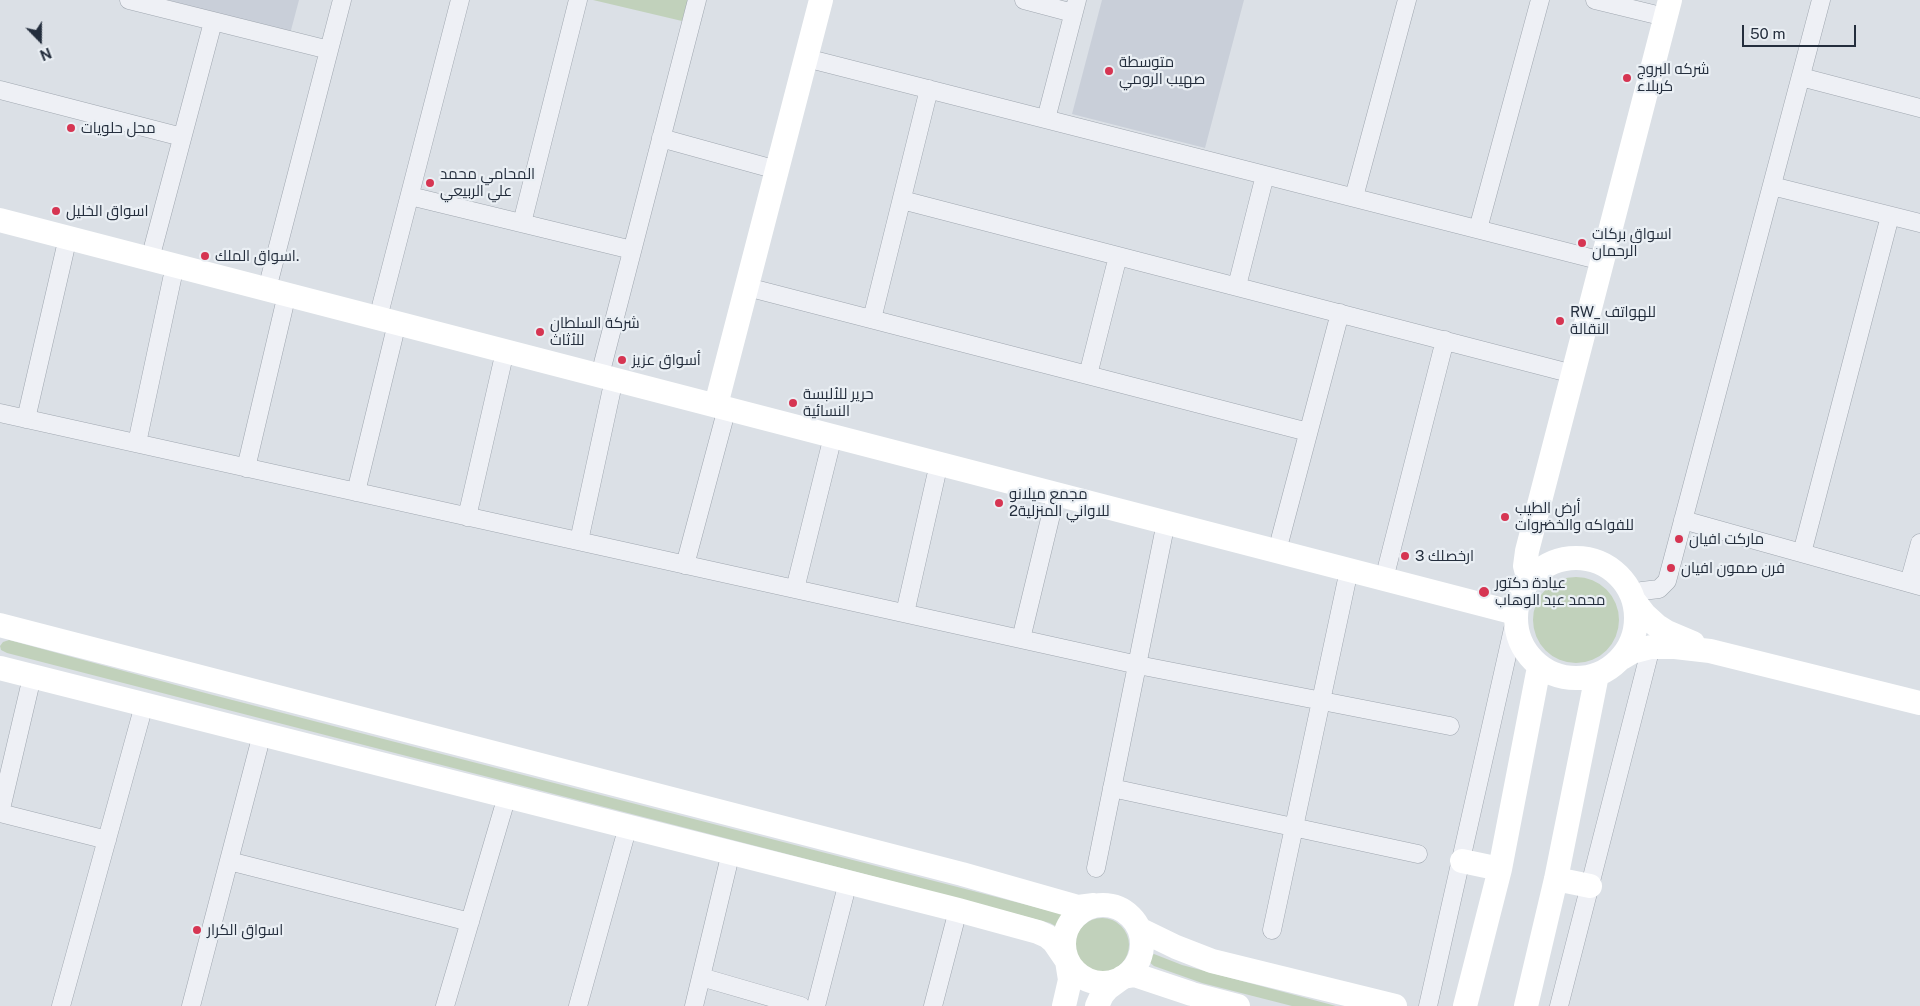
<!DOCTYPE html>
<html>
<head>
<meta charset="utf-8">
<style>
  body { margin:0 }
  #map { position:relative; width:1920px; height:1006px; overflow:hidden; background:#dbe0e6; font-family:"Public Sans",sans-serif }
  canvas { display:block }
  .north { position:absolute; left:15px; top:15px; width:50px; height:50px; -webkit-text-stroke:4px #eaeff4; paint-order:stroke; rotate:158deg; font-size:14px; font-weight:700; line-height:20px; text-align:center; color:#242e3d }
  .north::after { content:''; display:block; margin:auto; width:18px; height:22px; background:#242e3d; clip-path:polygon(50% 0,100% 100%,50% 72%,0 100%) }
  .scale { position:absolute; left:1742px; top:25px; width:114px; height:22px; box-sizing:border-box; border:2px solid #242e3d; border-top:0; padding-left:6px; font-size:15px; line-height:18px; white-space:nowrap; color:#242e3d; -webkit-text-stroke:4px #eaeff4; paint-order:stroke }
</style>
</head>
<body>
<div id="map">
<canvas width="1920" height="1006"></canvas>
<div class="north">N</div>
<div class="scale">50 m</div>
</div>
<script>
const c = document.querySelector('canvas').getContext('2d');
c.lineJoin = 'round';
function fill(path, color) {
  c.fillStyle = color;
  c.fill(path, 'evenodd');
}
function toPath(rows) {
  const path = new Path2D();
  for (const r of rows) {
    if (r.length === 3) {
      path.moveTo(r[0] + r[2], r[1]);
      path.arc(r[0], r[1], r[2], 0, 2 * Math.PI);
      continue;
    }
    path.moveTo(r[0], r[1]);
    for (let i = 2; i < r.length; i += 2) path.lineTo(r[i], r[i + 1]);
  }
  return path;
}
function stroke(path, color, width, dash) {
  c.strokeStyle = color;
  c.lineWidth = width;
  c.lineCap = dash ? 'butt' : 'round';
  c.setLineDash(dash || []);
  c.stroke(path);
}
function label(font, color, halo, rows, align = 'center') {
  c.font = font + ' "Public Sans",Cairo,sans-serif';
  c.lineWidth = 4.5;
  c.setLineDash([]);
  c.textBaseline = 'middle';
  c.strokeStyle = halo;
  c.fillStyle = color;
  for (const [text, x, y, turn = 0] of rows) {
    c.save();
    c.translate(x, y);
    c.rotate((+turn || 0) * Math.PI / 180);
    c.textAlign = isNaN(turn) ? turn : align;
    if (halo) c.strokeText(text, 0, 0);
    c.fillText(text, 0, 0);
    c.restore();
  }
}
fill(toPath([
  [168,0,299,0,290,34],
  [1102,0,1244,0,1205,148,1072,114]
]), '#c9cfd9');
fill(toPath([
  [593,0,688,0,682,21],
  [1576,620,43],
  [9,640,209,694,1066,915,1059,928,1050,923,849,870,7,653,1,650,0,646,3,642],
  [1102,945,27],
  [1154,954,1182,965,1336,1006,1292,1006,1202,983,1154,966,1149,962,1150,957]
]), '#c1d1bb');
const street = toPath([
  [129,0,329,50],
  [1024,0,1073,13],
  [1595,0,1665,17],
  [806,58,1602,261],
  [1801,77,1920,108],
  [0,90,182,137],
  [1046,119,1077,0],
  [661,138,777,170],
  [1772,186,1920,223],
  [410,196,632,250],
  [1354,197,1407,0],
  [902,200,1573,374],
  [522,223,578,0],
  [1478,229,1540,0],
  [150,259,213,22],
  [1237,286,1265,175],
  [747,287,1308,432],
  [267,289,342,0],
  [378,318,460,0],
  [872,319,929,89],
  [600,375,697,0],
  [1088,375,1118,256],
  [0,413,1138,665,1450,726],
  [26,419,68,237],
  [137,443,175,265],
  [246,468,287,294],
  [356,492,397,323],
  [467,517,505,351],
  [1683,520,1920,586],
  [579,541,614,379],
  [1277,551,1340,313],
  [1802,553,1890,216],
  [685,565,727,408],
  [1384,579,1445,340],
  [1909,583,1920,543],
  [795,589,833,436],
  [1633,596,1642,591,1659,589,1667,581,1821,0],
  [905,613,939,463],
  [1021,639,1056,494],
  [1112,788,1418,854],
  [0,813,32,677],
  [0,813,107,840],
  [229,861,470,922],
  [1096,868,1166,522],
  [1272,930,1349,570],
  [701,977,801,1006],
  [61,1006,144,705],
  [191,1006,262,734],
  [445,1006,507,796],
  [578,1006,628,826],
  [694,1006,731,852],
  [816,1006,848,882],
  [933,1006,958,910],
  [1428,1006,1515,620],
  [1559,1006,1651,647]
]);
stroke(street, '#a0a7b0', 19);
stroke(street, '#eef0f5', 18);
stroke(toPath([
  [0,220,1515,613],
  [716,405,821,0],
  [1576,618,60],
  [1529,581,1525,566,1527,551,1670,0],
  [1635,602,1645,615,1656,625,1667,632,1693,643],
  [0,625,962,874,1078,907,1094,905],
  [1622,658,1632,652,1651,647,1675,647,1710,651,1920,703],
  [0,668,958,910,1038,932,1047,936,1054,942,1067,961,1070,980,1064,1006],
  [1462,861,1500,869],
  [1556,879,1590,886],
  [1103,944,39],
  [1139,929,1176,947,1212,961,1395,1006],
  [1097,1006,1102,995,1108,988,1123,977,1135,975,1192,994,1238,1006],
  [1465,1006,1500,869,1539,667],
  [1526,1006,1556,879,1597,675]
]), '#fff', 24);
for (const [x, y, r, color] of [
  [1109,71,5,"#d63552"],
  [1627,78,5,"#d63552"],
  [71,128,5,"#d63552"],
  [430,183,5,"#d63552"],
  [56,211,5,"#d63552"],
  [1582,243,5,"#d63552"],
  [205,256,5,"#d63552"],
  [1560,321,5,"#d63552"],
  [540,332,5,"#d63552"],
  [622,360,5,"#d63552"],
  [793,403,5,"#d63552"],
  [999,503,5,"#d63552"],
  [1505,517,5,"#d63552"],
  [1679,539,5,"#d63552"],
  [1405,556,5,"#d63552"],
  [1671,568,5,"#d63552"],
  [1484,592,6,"#d63552"],
  [197,930,5,"#d63552"]
]) {
  const dot = new Path2D();
  dot.arc(x, y, r, 0, 2 * Math.PI);
  c.fillStyle = color;
  c.fill(dot);
  stroke(dot, '#eaeff4', 2);
}
label('15px', '#242e3d', '#eaeff4', [
  ["متوسطة",1119,62],
  ["صهيب الرومي",1119,79],
  ["شركه البروج",1637,69],
  ["كربلاء",1637,86],
  ["محل حلويات",81,128],
  ["المحامي محمد",440,174],
  ["علي الربيعي",440,191],
  ["اسواق الخليل",66,211],
  ["اسواق بركات",1592,234],
  ["الرحمان",1592,251],
  ["اسواق الملك.",215,256],
  ["RW_ للهواتف",1570,312],
  ["النقالة",1570,329],
  ["شركة السلطان",550,323],
  ["للأثاث",550,340],
  ["أسواق عزيز",632,360],
  ["حرير للألبسة",803,394],
  ["النسائية",803,411],
  ["مجمع ميلانو",1009,494],
  ["للاواني المنزلية2",1009,511],
  ["أرض الطيب",1515,508],
  ["للفواكه والخضروات",1515,525],
  ["ماركت افيان",1689,539],
  ["ارخصلك 3",1415,556],
  ["فرن صمون افيان",1681,568],
  ["عيادة دكتور",1495,583],
  ["محمد عبد الوهاب",1495,600],
  ["اسواق الكرار",207,930]
], 'left');
</script>
</body>
</html>
